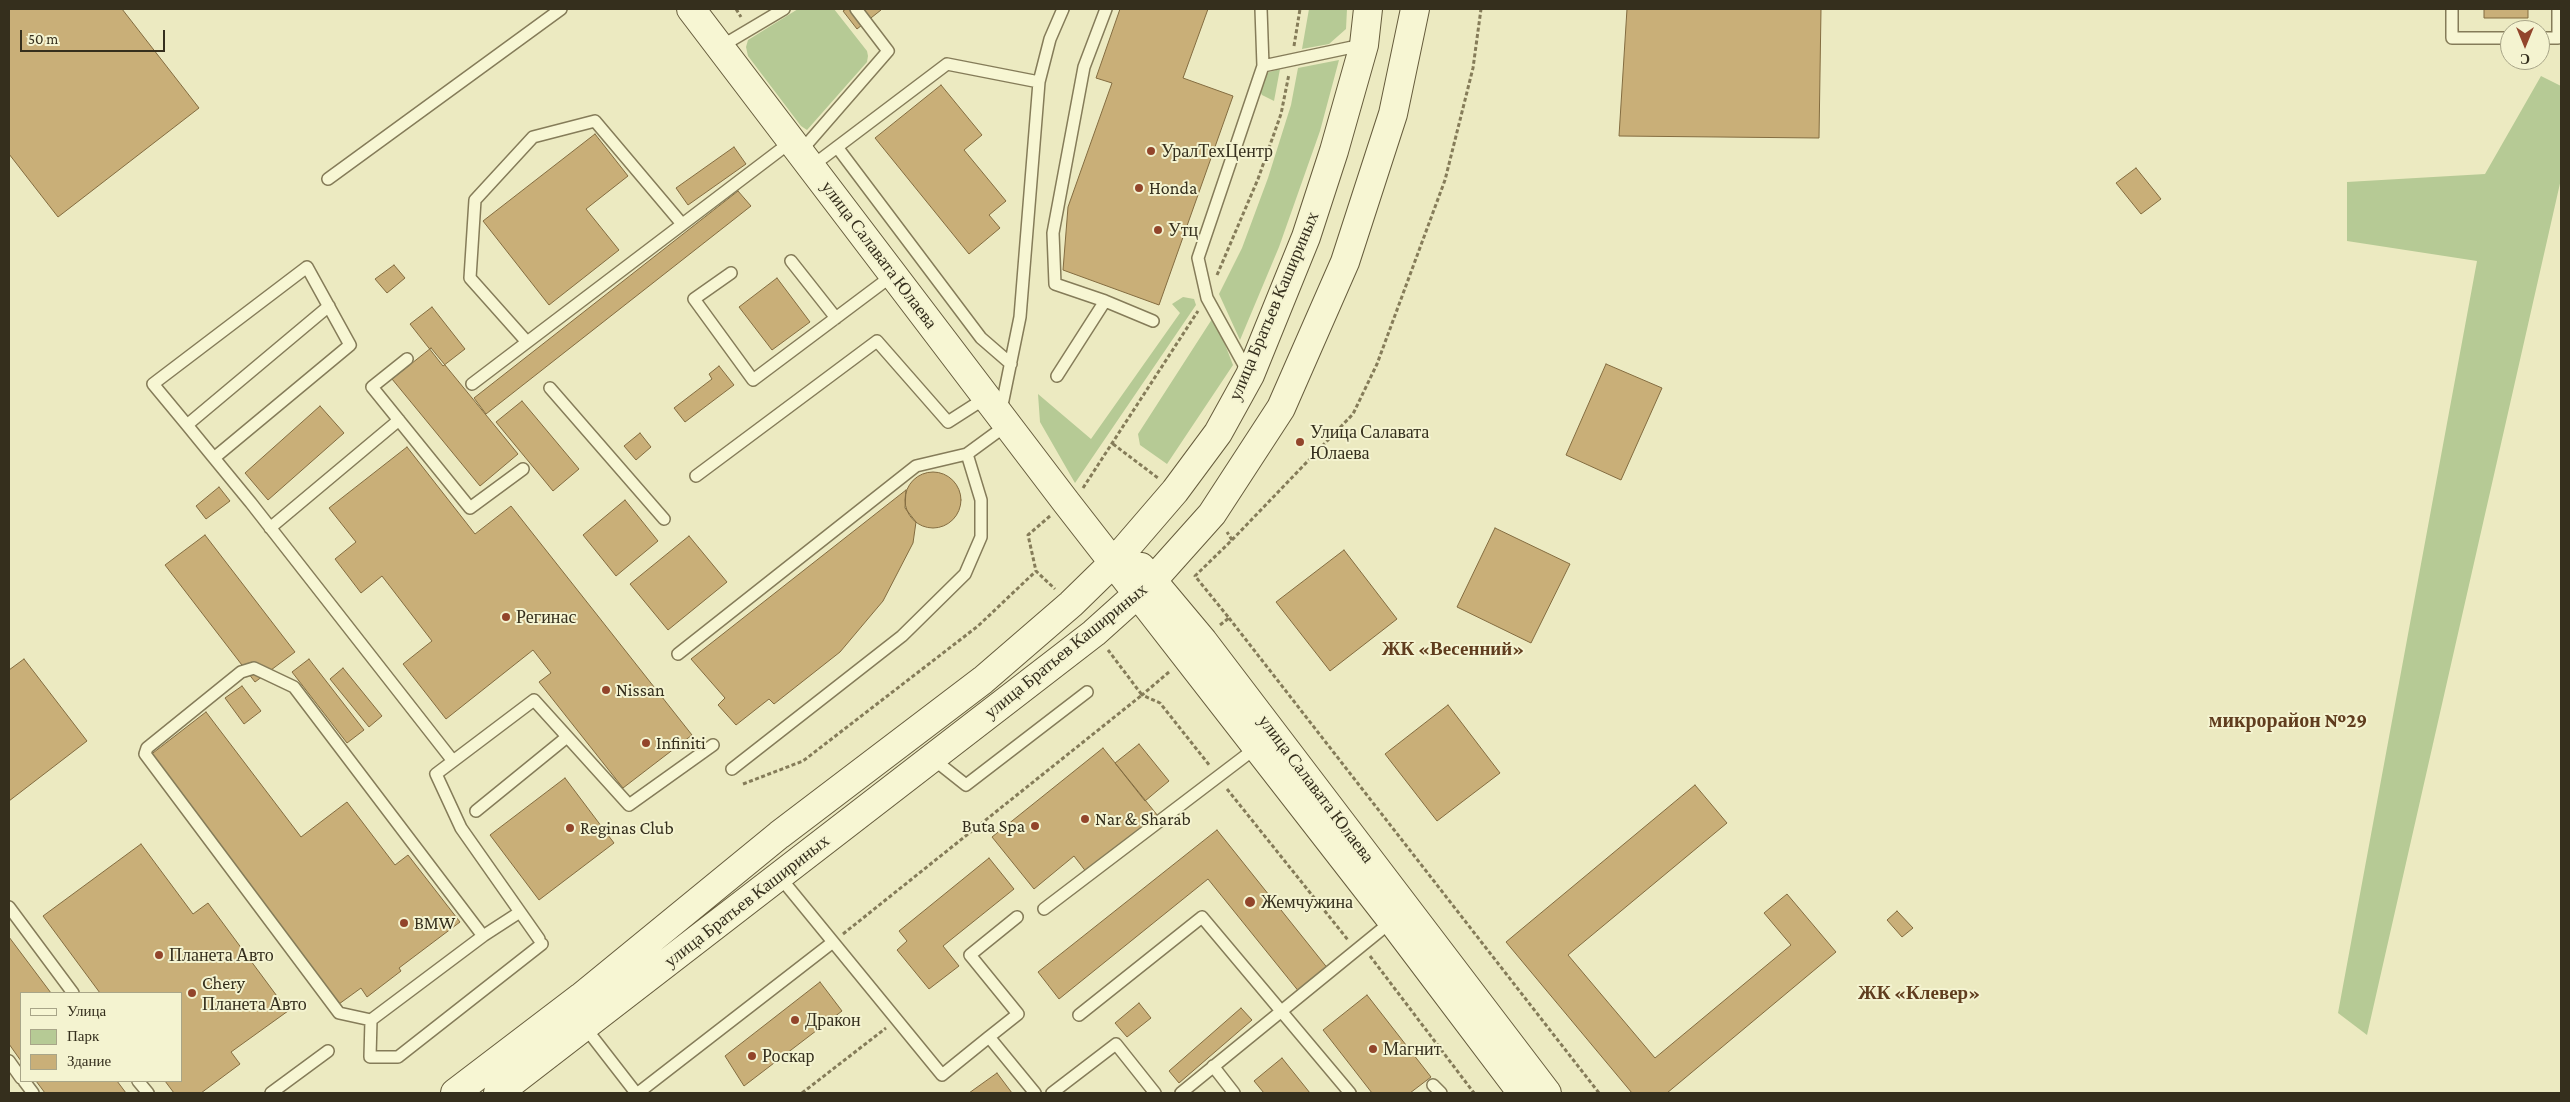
<!DOCTYPE html>
<html>
<head>
<meta charset="utf-8">
<style>
  body { margin:0 }
  #map { position:relative; width:2570px; height:1102px; overflow:hidden; background:#eceac1; font-family:"Crimson Pro",serif }
  canvas { display:block }
  .frame { position:absolute; inset:0; border:10px solid #352f1d; pointer-events:none }
  .legend { position:absolute; left:20px; top:992px; width:162px; height:90px; box-sizing:border-box; background:#f4f3d0; border:1px solid #a8a588; margin:0; padding:6px 9px; list-style:none; font-size:15px; color:#352f1d }
  .legend li { display:flex; align-items:center; gap:10px; height:25px }
  .legend b { width:25px; border:1px solid #a8a588 }
  .north { position:absolute; left:2500px; top:20px; width:50px; height:50px; box-sizing:border-box; background:#f4f3d0; border:1px solid #a8a588; border-radius:50%; rotate:180deg; font-size:14px; font-weight:700; line-height:20px; text-align:center; color:#352f1d }
  .north::after { content:''; display:block; margin:auto; width:18px; height:22px; background:#92452b; clip-path:polygon(50% 0,100% 100%,50% 72%,0 100%) }
  .scale { position:absolute; left:20px; top:30px; width:145px; height:22px; box-sizing:border-box; border:2px solid #352f1d; border-top:0; padding-left:6px; font-size:15px; line-height:18px; white-space:nowrap; color:#352f1d; -webkit-text-stroke:4px #f4f3d0; paint-order:stroke }
</style>
</head>
<body>
<div id="map">
<canvas width="2570" height="1102"></canvas>
<div class="frame"></div>
<ul class="legend">
<li><b style="height:6px;background:#f7f6d3"></b>Улица</li>
<li><b style="height:14px;background:#b6ca95"></b>Парк</li>
<li><b style="height:14px;background:#c9af78"></b>Здание</li>
</ul>
<div class="north">С</div>
<div class="scale">50 m</div>
</div>
<script>
const c = document.querySelector('canvas').getContext('2d');
c.lineJoin = 'round';
function fill(path, color) {
  c.fillStyle = color;
  c.fill(path, 'evenodd');
}
function toPath(rows) {
  const path = new Path2D();
  for (const r of rows) {
    if (r.length === 3) {
      path.moveTo(r[0] + r[2], r[1]);
      path.arc(r[0], r[1], r[2], 0, 2 * Math.PI);
      continue;
    }
    path.moveTo(r[0], r[1]);
    for (let i = 2; i < r.length; i += 2) path.lineTo(r[i], r[i + 1]);
  }
  return path;
}
function stroke(path, color, width, dash) {
  c.strokeStyle = color;
  c.lineWidth = width;
  c.lineCap = dash ? 'butt' : 'round';
  c.setLineDash(dash || []);
  c.stroke(path);
}
function label(font, color, halo, rows, align = 'center') {
  c.font = font + ' "Crimson Pro",serif';
  c.lineWidth = 4;
  c.setLineDash([]);
  c.textBaseline = 'middle';
  c.strokeStyle = halo;
  c.fillStyle = color;
  for (const [text, x, y, turn = 0] of rows) {
    c.save();
    c.translate(x, y);
    c.rotate((+turn || 0) * Math.PI / 180);
    c.textAlign = isNaN(turn) ? turn : align;
    if (halo) c.strokeText(text, 0, 0);
    c.fillText(text, 0, 0);
    c.restore();
  }
}
fill(toPath([
  [798,9,834,9,867,51,868,56,867,62,807,130,801,126,748,56,746,47,748,40],
  [1309,9,1347,9,1346,29,1329,44,1302,49],
  [1339,60,1320,131,1279,247,1240,340,1219,294,1242,248,1268,178,1291,105,1298,68],
  [1280,69,1274,101,1262,95,1259,90,1266,73],
  [2541,76,2561,86,2561,179,2367,1035,2338,1013,2477,261,2347,241,2347,182,2485,174],
  [1183,297,1194,299,1196,305,1075,483,1040,422,1038,394,1091,439,1180,313,1172,304],
  [1214,316,1233,365,1167,464,1140,445,1138,434]
]), '#b6ca95');
const building = toPath([
  [9,9,122,9,199,108,58,217,9,154,9,9],
  [846,9,880,9,881,10,857,29,843,11,846,9],
  [1120,9,1208,9,1183,78,1233,96,1159,305,1063,270,1068,207,1112,83,1096,78,1120,9],
  [1627,9,1821,9,1819,138,1619,136,1627,9],
  [2484,9,2528,9,2528,18,2484,18,2484,9],
  [941,85,982,135,964,150,1006,201,989,215,1000,228,969,254,875,138,941,85],
  [595,134,628,176,586,209,619,250,549,305,483,221,595,134],
  [734,147,746,164,688,205,676,188,734,147],
  [2136,168,2161,199,2141,214,2116,183,2136,168],
  [738,191,751,206,486,414,474,398,738,191],
  [394,265,405,278,387,293,375,279,394,265],
  [777,278,810,322,772,350,739,307,777,278],
  [432,307,465,349,443,366,410,324,432,307],
  [431,348,518,454,480,486,392,379,431,348],
  [1606,364,1662,388,1621,480,1566,455,1606,364],
  [719,366,734,385,685,422,674,408,712,379,709,374,719,366],
  [522,401,579,469,553,491,496,422,522,401],
  [320,406,344,433,268,500,245,473,320,406],
  [640,433,651,447,636,460,624,446,640,433],
  [407,447,475,534,511,506,692,735,623,788,539,682,551,673,533,650,446,719,403,664,432,641,382,576,361,593,335,559,356,542,329,508,407,447],
  [933,500,28],
  [219,487,230,501,206,519,196,506,219,487],
  [906,490,905,508,916,522,913,543,883,601,840,652,774,704,769,699,736,725,718,705,725,698,691,659,906,490],
  [625,500,658,541,616,576,583,535,625,500],
  [1495,528,1570,564,1531,643,1457,607,1495,528],
  [205,535,295,652,255,682,165,565,205,535],
  [689,536,727,582,668,630,630,584,689,536],
  [1344,550,1397,619,1330,671,1276,602,1344,550],
  [24,659,87,741,9,801,9,670,24,659],
  [309,659,364,730,347,743,292,672,309,659],
  [343,668,382,716,369,727,330,679,343,668],
  [242,686,261,711,244,724,225,698,242,686],
  [1448,705,1500,773,1437,821,1385,754,1448,705],
  [206,712,301,837,347,802,395,865,408,855,460,922,399,968,401,971,367,997,361,988,339,1004,149,756,206,712],
  [1139,744,1169,781,1145,801,1115,763,1139,744],
  [1103,748,1158,816,1087,873,1074,856,1034,889,992,837,1103,748],
  [565,778,614,843,539,900,490,835,565,778],
  [1695,785,1727,823,1568,955,1655,1058,1791,945,1764,913,1787,894,1836,952,1667,1093,1632,1093,1506,942,1695,785],
  [1217,830,1329,970,1300,993,1208,879,1059,999,1038,972,1217,830],
  [141,844,193,914,208,903,288,1011,231,1052,240,1064,201,1093,174,1093,165,1081,181,1081,181,993,100,993,43,916,141,844],
  [989,858,1014,889,943,946,959,966,929,989,897,950,907,941,899,931,989,858],
  [1897,911,1913,928,1902,937,1887,920,1897,911],
  [9,937,51,993,21,993,21,1061,9,1044,9,937],
  [820,982,842,1011,744,1086,725,1056,820,982],
  [1367,995,1431,1077,1410,1093,1372,1093,1323,1030,1367,995],
  [1139,1003,1151,1018,1127,1037,1115,1023,1139,1003],
  [1241,1008,1252,1020,1179,1083,1169,1071,1241,1008],
  [1282,1058,1310,1093,1264,1093,1254,1081,1282,1058],
  [997,1073,1012,1093,969,1093,997,1073],
  [36,1081,117,1081,126,1093,45,1093,36,1081]
]);
fill(building, '#c9af78');
stroke(building, '#836c40', 1);
const lane = toPath([
  [1261,9,1263,66],
  [2452,9,2452,38,2510,38],
  [2540,38,2558,38,2558,9],
  [720,47,784,9],
  [837,147,981,338,1011,364],
  [801,151,888,51,856,9],
  [812,166,947,64,1039,82],
  [328,179,561,9],
  [791,261,836,318],
  [731,273,694,299,753,380,893,275],
  [1105,301,1055,284,1053,233,1084,67,1106,9],
  [527,342,470,278,475,200,533,137,595,121,682,224],
  [407,359,372,387,470,508,523,469],
  [1248,372,1207,298,1198,258,1263,66,1362,45],
  [1057,376,1105,301,1153,321],
  [472,384,792,141],
  [550,388,664,519],
  [1001,410,1020,317,1039,82,1050,39,1063,9],
  [187,425,329,306],
  [214,458,350,345,307,267,153,384,187,425,214,458,251,503,453,761],
  [696,476,877,341,948,422,987,397],
  [270,528,399,420],
  [678,654,916,466,967,454],
  [932,758,966,785,1087,692],
  [732,769,902,636,965,574,981,537,981,500,967,454,1008,424],
  [476,811,567,737],
  [779,876,942,1075,989,1037,1035,1093],
  [9,907,73,993],
  [1044,909,1257,747],
  [520,912,483,936,371,1020,370,1057,398,1057,542,944],
  [539,939,461,828,436,774,534,700,629,805,713,745],
  [1079,1015,1202,917,1350,1093],
  [371,1020,339,1013,145,754,147,748,241,672,254,668,294,687,483,936],
  [584,1026,636,1093],
  [989,1037,1018,1014,970,955,1017,917],
  [9,1061,21,1078],
  [1213,1066,1234,1093],
  [24,1081,33,1093],
  [138,1081,148,1093],
  [1433,1085,1441,1093],
  [271,1093,328,1051],
  [638,1093,833,942],
  [1052,1093,1116,1044,1155,1093],
  [1181,1093,1392,921]
]);
const secondary = toPath([
  [691,9,1066,502,1392,921,1522,1093],
  [1141,567,1203,641,1547,1093],
  [455,1093,581,997,779,835,983,680,1071,604,1113,563,1175,491,1218,433,1250,375,1306,237,1334,151,1364,45,1368,9],
  [498,1093,1094,633,1153,580,1212,514,1281,408,1345,262,1393,114,1415,9]
]);
stroke(lane, '#857c59', 14);
stroke(secondary, '#665c3c', 30);
stroke(toPath([
  [736,9,741,17],
  [1294,46,1300,9],
  [1217,275,1258,179,1281,114,1289,74],
  [1113,444,1158,478],
  [1083,488,1198,311],
  [1050,516,1028,535,1036,571,1055,589],
  [1232,540,1353,414,1377,364,1445,180,1473,68,1481,9],
  [1229,618,1599,1093],
  [1220,625,1229,618,1195,576,1232,540,1227,532],
  [1169,672,1142,695,1160,703,1210,766],
  [743,784,803,761,978,626,1036,571],
  [1227,789,1348,940],
  [843,934,1142,695,1108,650],
  [1370,956,1474,1093],
  [802,1093,886,1028]
]), '#857c59', 3, [4, 2.5]);
stroke(lane, '#f7f6d3', 11);
stroke(secondary, '#f7f6d3', 28);
for (const [x, y, r, color] of [
  [1151,151,5,"#92452b"],
  [1139,188,5,"#92452b"],
  [1158,230,5,"#92452b"],
  [1300,442,5,"#92452b"],
  [506,617,5,"#92452b"],
  [606,690,5,"#92452b"],
  [646,743,5,"#92452b"],
  [1085,819,5,"#92452b"],
  [1035,826,5,"#92452b"],
  [570,828,5,"#92452b"],
  [1250,902,6,"#92452b"],
  [404,923,5,"#92452b"],
  [159,955,5,"#92452b"],
  [192,993,5,"#92452b"],
  [795,1020,5,"#92452b"],
  [1373,1049,5,"#92452b"],
  [752,1056,5,"#92452b"]
]) {
  const dot = new Path2D();
  dot.arc(x, y, r, 0, 2 * Math.PI);
  c.fillStyle = color;
  c.fill(dot);
  stroke(dot, '#f4f3d0', 2);
}
label('18px', '#352f1d', '#f4f3d0', [
  ["УралТехЦентр",1161,151],
  ["Honda",1149,188],
  ["Утц",1168,230],
  ["Улица Салавата",1310,432],
  ["Юлаева",1310,453],
  ["Регинас",516,617],
  ["Nissan",616,690],
  ["Infiniti",656,743],
  ["Nar & Sharab",1095,819],
  ["Buta Spa",1025,826,"right"],
  ["Reginas Club",580,828],
  ["Жемчужина",1261,902],
  ["BMW",414,923],
  ["Планета Авто",169,955],
  ["Chery",202,983],
  ["Планета Авто",202,1004],
  ["Дракон",805,1020],
  ["Магнит",1383,1049],
  ["Роскар",762,1056]
], 'left');
label('18px', '#352f1d', '#f4f3d0', [
  ["улица Салавата Юлаева",879,255,53],
  ["улица Братьев Кашириных",1274,306,-67],
  ["улица Братьев Кашириных",1066,651,-39],
  ["улица Салавата Юлаева",1316,789,53],
  ["улица Братьев Кашириных",747,901,-38]
]);
label('bold 19px', '#603d1e', '#f4f3d0', [
  ["ЖК «Весенний»",1453,649],
  ["ЖК «Клевер»",1919,993]
]);
label('bold 20px', '#603d1e', '#f4f3d0', [
  ["микрорайон №29",2288,721]
]);
</script>
</body>
</html>
